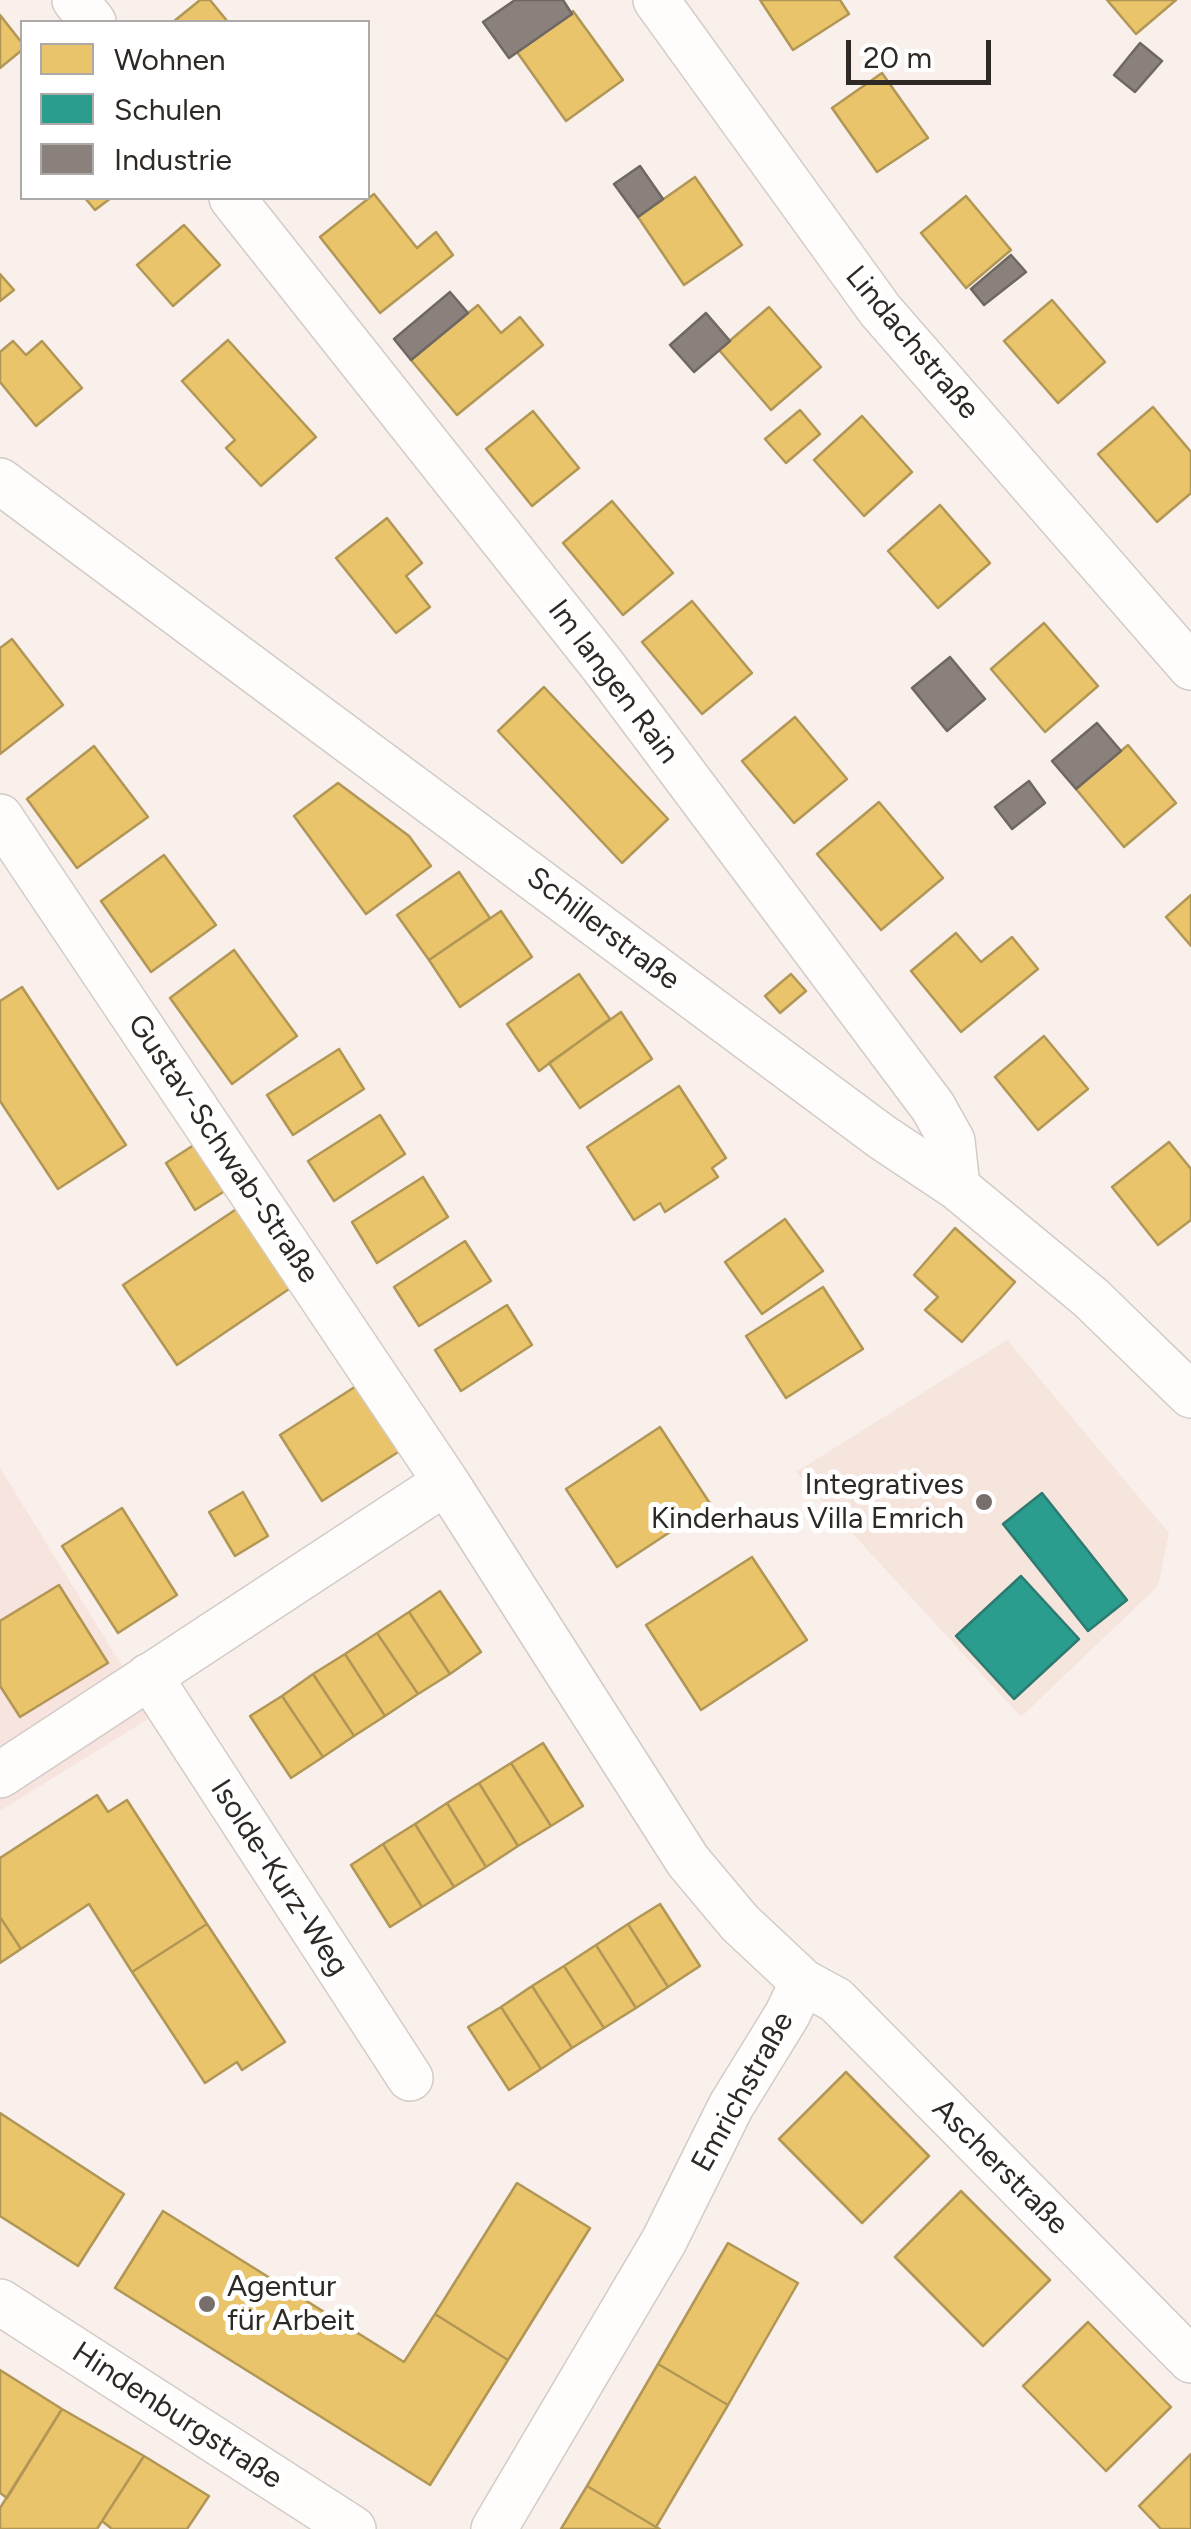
<!DOCTYPE html>
<html>
<head>
<meta charset="utf-8">
<style>
  body { margin:0 }
  #map { position:relative; width:1191px; height:2529px; overflow:hidden; background:#f9f0ec; font-family:Figtree,sans-serif }
  canvas { display:block }
  .legend { position:absolute; left:20px; top:20px; width:350px; height:180px; box-sizing:border-box; background:#fff; border:2px solid #aca9a8; margin:0; padding:12px 18px; list-style:none; font-size:30px; color:#2f2926 }
  .legend li { display:flex; align-items:center; gap:20px; height:50px }
  .legend b { width:50px; border:2px solid #aca9a8 }
  .scale { position:absolute; left:846px; top:40px; width:145px; height:45px; box-sizing:border-box; border:5px solid #2f2926; border-top:0; padding-left:12px; font-size:30px; line-height:35px; white-space:nowrap; color:#2f2926; -webkit-text-stroke:8px #fff; paint-order:stroke }
</style>
</head>
<body>
<div id="map">
<canvas width="1191" height="2529"></canvas>
<ul class="legend">
<li><b style="height:28px;background:#e9c46a"></b>Wohnen</li>
<li><b style="height:28px;background:#2a9d8f"></b>Schulen</li>
<li><b style="height:28px;background:#8a817c"></b>Industrie</li>
</ul>
<div class="scale">20 m</div>
</div>
<script>
const c = document.querySelector('canvas').getContext('2d');
c.lineJoin = 'round';
function fill(path, color) {
  c.fillStyle = color;
  c.fill(path, 'evenodd');
}
function toPath(rows) {
  const path = new Path2D();
  for (const r of rows) {
    path.moveTo(r[0], r[1]);
    for (let i = 2; i < r.length; i += 2) path.lineTo(r[i], r[i + 1]);
  }
  return path;
}
function stroke(path, color, width, dash) {
  c.strokeStyle = color;
  c.lineWidth = width;
  c.lineCap = dash ? 'butt' : 'round';
  c.setLineDash(dash || []);
  c.stroke(path);
}
function label(font, color, halo, rows, align = 'center') {
  c.font = font + ' Figtree,sans-serif';
  c.lineWidth = 10;
  c.setLineDash([]);
  c.textBaseline = 'middle';
  c.strokeStyle = halo;
  c.fillStyle = color;
  for (const [text, x, y, turn = 0] of rows) {
    c.save();
    c.translate(x, y);
    c.rotate((+turn || 0) * Math.PI / 180);
    c.textAlign = isNaN(turn) ? turn : align;
    if (halo) c.strokeText(text, 0, 0);
    c.fillText(text, 0, 0);
    c.restore();
  }
}
fill(toPath([
  [0,1468,153,1716,0,1811]
]), '#f7e4df');
fill(toPath([
  [1007,1340,1169,1533,1158,1586,1021,1717,796,1472]
]), '#f5e5dc');
const homes = toPath([
  [200,0,210,0,228,22,173,22,200,0],
  [760,0,840,0,849,14,793,50,760,0],
  [1107,0,1176,0,1136,34,1107,0],
  [573,11,623,80,566,121,517,52,572,14,573,11],
  [0,15,22,43,22,50,0,68,0,15],
  [882,73,928,138,877,172,832,108,882,73],
  [695,177,742,245,684,285,638,217,695,177],
  [374,194,417,248,436,232,453,255,380,313,320,237,374,194],
  [966,196,1011,250,966,288,921,233,966,196],
  [85,198,111,198,95,210,85,198],
  [184,225,220,265,173,306,137,265,184,225],
  [0,274,14,290,0,301,0,274],
  [1052,300,1105,362,1058,403,1004,341,1052,300],
  [478,305,501,333,520,317,543,345,457,415,411,360,478,305],
  [769,307,821,367,771,410,719,350,769,307],
  [228,340,316,437,261,486,226,448,235,440,182,381,228,340],
  [13,341,26,355,42,341,82,388,36,426,0,382,0,352,13,341],
  [1153,407,1191,452,1191,493,1157,522,1098,454,1153,407],
  [800,410,820,434,786,463,765,439,800,410],
  [533,411,579,468,532,506,486,449,533,411],
  [862,416,912,472,864,516,814,460,862,416],
  [612,501,673,573,623,615,563,543,612,501],
  [940,505,990,563,938,608,888,551,940,505],
  [387,518,422,563,406,576,430,607,396,633,336,558,387,518],
  [692,601,752,673,702,714,642,642,692,601],
  [1044,623,1098,686,1045,732,991,669,1044,623],
  [12,639,63,705,0,754,0,648,12,639],
  [544,687,668,819,622,863,498,731,544,687],
  [795,717,847,779,794,823,742,761,795,717],
  [1128,745,1176,803,1124,847,1076,789,1128,745],
  [94,746,148,817,77,868,27,799,94,746],
  [338,783,409,836,431,866,366,914,294,816,338,783],
  [879,802,943,878,881,930,817,854,879,802],
  [164,855,216,925,151,972,101,901,164,855],
  [459,872,490,918,429,960,397,915,459,872],
  [1191,895,1191,946,1166,917,1191,895],
  [501,911,532,957,460,1007,429,960,501,911],
  [956,933,981,962,1012,937,1038,969,961,1032,911,971,956,933],
  [234,950,297,1036,232,1084,170,998,234,950],
  [579,974,610,1019,539,1071,507,1024,579,974],
  [791,974,806,991,780,1013,765,996,791,974],
  [22,987,126,1145,58,1189,0,1101,0,1001,22,987],
  [621,1012,652,1059,580,1108,549,1063,621,1012],
  [1044,1036,1088,1089,1038,1130,995,1077,1044,1036],
  [339,1049,364,1089,293,1135,267,1095,339,1049],
  [679,1086,726,1158,712,1168,718,1177,665,1212,660,1203,634,1220,587,1147,679,1086],
  [380,1115,405,1154,334,1201,308,1161,380,1115],
  [200,1141,231,1187,195,1210,166,1163,200,1141],
  [1169,1142,1191,1169,1191,1220,1158,1245,1112,1187,1169,1142],
  [423,1177,448,1217,377,1263,352,1222,423,1177],
  [238,1208,292,1287,177,1365,123,1285,238,1208],
  [785,1219,823,1271,762,1314,725,1262,785,1219],
  [955,1228,1015,1282,962,1342,925,1310,938,1297,914,1275,955,1228],
  [465,1241,491,1281,419,1326,394,1287,465,1241],
  [823,1287,863,1349,786,1398,746,1336,823,1287],
  [507,1305,532,1345,461,1391,435,1350,507,1305],
  [364,1381,406,1447,322,1501,280,1435,364,1381],
  [660,1427,711,1505,617,1567,566,1489,660,1427],
  [243,1492,268,1536,235,1556,209,1512,243,1492],
  [122,1508,177,1595,118,1633,62,1546,122,1508],
  [752,1557,807,1640,701,1710,646,1625,752,1557],
  [59,1585,108,1663,20,1717,0,1686,0,1621,59,1585],
  [440,1591,481,1652,450,1674,409,1612,440,1591],
  [409,1612,450,1674,418,1694,377,1633,409,1612],
  [377,1633,418,1694,385,1716,345,1654,377,1633],
  [345,1654,385,1716,354,1736,313,1674,345,1654],
  [313,1674,354,1736,323,1757,282,1696,313,1674],
  [282,1696,323,1757,291,1778,250,1716,282,1696],
  [543,1743,583,1806,551,1826,511,1763,543,1743],
  [511,1763,551,1826,518,1846,479,1783,511,1763],
  [479,1783,518,1846,486,1867,447,1803,479,1783],
  [97,1795,108,1812,127,1800,207,1924,132,1972,89,1904,21,1949,0,1917,0,1858,97,1795],
  [447,1803,486,1867,454,1887,415,1824,447,1803],
  [415,1824,454,1887,422,1907,383,1844,415,1824],
  [383,1844,422,1907,390,1927,351,1865,383,1844],
  [660,1904,700,1966,668,1987,628,1924,660,1904],
  [0,1917,21,1949,0,1963,0,1917],
  [207,1924,285,2042,242,2070,237,2062,205,2083,132,1972,207,1924],
  [628,1924,668,1987,636,2008,596,1945,628,1924],
  [596,1945,636,2008,604,2028,564,1966,596,1945],
  [564,1966,604,2028,572,2048,532,1986,564,1966],
  [532,1986,572,2048,541,2069,501,2007,532,1986],
  [501,2007,541,2069,509,2090,468,2027,501,2007],
  [846,2072,929,2156,862,2223,779,2139,846,2072],
  [0,2113,124,2194,78,2266,0,2216,0,2113],
  [517,2183,590,2228,508,2360,435,2314,517,2183],
  [961,2191,1050,2280,983,2346,895,2257,961,2191],
  [163,2211,404,2362,435,2314,508,2360,430,2485,115,2288,163,2211],
  [728,2243,798,2283,728,2405,658,2364,728,2243],
  [1088,2322,1171,2407,1106,2471,1023,2386,1088,2322],
  [658,2364,728,2405,656,2527,587,2486,658,2364],
  [0,2370,62,2409,7,2498,0,2493,0,2370],
  [62,2409,144,2456,97,2529,0,2529,0,2508,62,2409],
  [1191,2454,1191,2529,1161,2529,1139,2506,1191,2454],
  [144,2456,209,2496,187,2529,112,2529,102,2521,144,2456],
  [587,2486,656,2527,660,2529,561,2529,587,2486]
]);
fill(homes, '#e9c46a');
stroke(homes, '#b19656', 2.5);
const schools = toPath([
  [1042,1493,1127,1600,1088,1631,1003,1524,1042,1493],
  [1021,1576,1079,1639,1014,1699,956,1636,1021,1576]
]);
fill(schools, '#2a9d8f');
stroke(schools, '#2c7a70', 2.5);
const industry = toPath([
  [515,0,563,0,572,14,509,58,483,22,515,0],
  [1140,43,1162,61,1135,92,1114,75,1140,43],
  [640,166,663,199,638,217,614,184,640,166],
  [1011,255,1026,272,984,305,971,289,1011,255],
  [450,292,468,313,411,360,394,339,450,292],
  [706,313,730,341,694,372,670,345,706,313],
  [950,657,985,699,947,731,912,688,950,657],
  [1097,723,1121,751,1076,789,1052,761,1097,723],
  [1029,781,1045,803,1012,829,995,807,1029,781]
]);
fill(industry, '#8a817c');
stroke(industry, '#6f6762', 2.5);
const minor = toPath([
  [75,0,93,22],
  [656,0,880,310,1191,667],
  [232,198,603,666,933,1107,952,1141,957,1187],
  [0,481,882,1137,957,1187,1091,1298,1191,1395],
  [0,817,446,1482,688,1861,740,1923,803,1982,787,2015,731,2106,664,2241,494,2529],
  [149,1676,410,2078],
  [0,1775,446,1482],
  [803,1982,836,2000,1191,2360],
  [0,2302,353,2529]
]);
stroke(minor, '#d2cbc7', 48);
stroke(minor, '#fefdfc', 45);
for (const [x, y, r, color] of [
  [984,1502,10,"#766f6b"],
  [207,2304,10,"#766f6b"]
]) {
  const dot = new Path2D();
  dot.arc(x, y, r, 0, 2 * Math.PI);
  c.fillStyle = color;
  c.fill(dot);
  stroke(dot, '#fff', 4);
}
label('30px', '#2f2926', '#fff', [
  ["Lindachstraße",912,343,50],
  ["Im langen Rain",613,682,53],
  ["Schillerstraße",603,929,37],
  ["Gustav-Schwab-Straße",223,1149,56],
  ["Isolde-Kurz-Weg",279,1878,57],
  ["Emrichstraße",743,2092,-61],
  ["Ascherstraße",1000,2167,45],
  ["Hindenburgstraße",177,2416,33]
]);
label('30px', '#2f2926', '#fff', [
  ["Integratives",964,1485],
  ["Kinderhaus Villa Emrich",964,1519],
  ["Agentur",227,2287,"left"],
  ["für Arbeit",227,2321,"left"]
], 'right');
</script>
</body>
</html>
